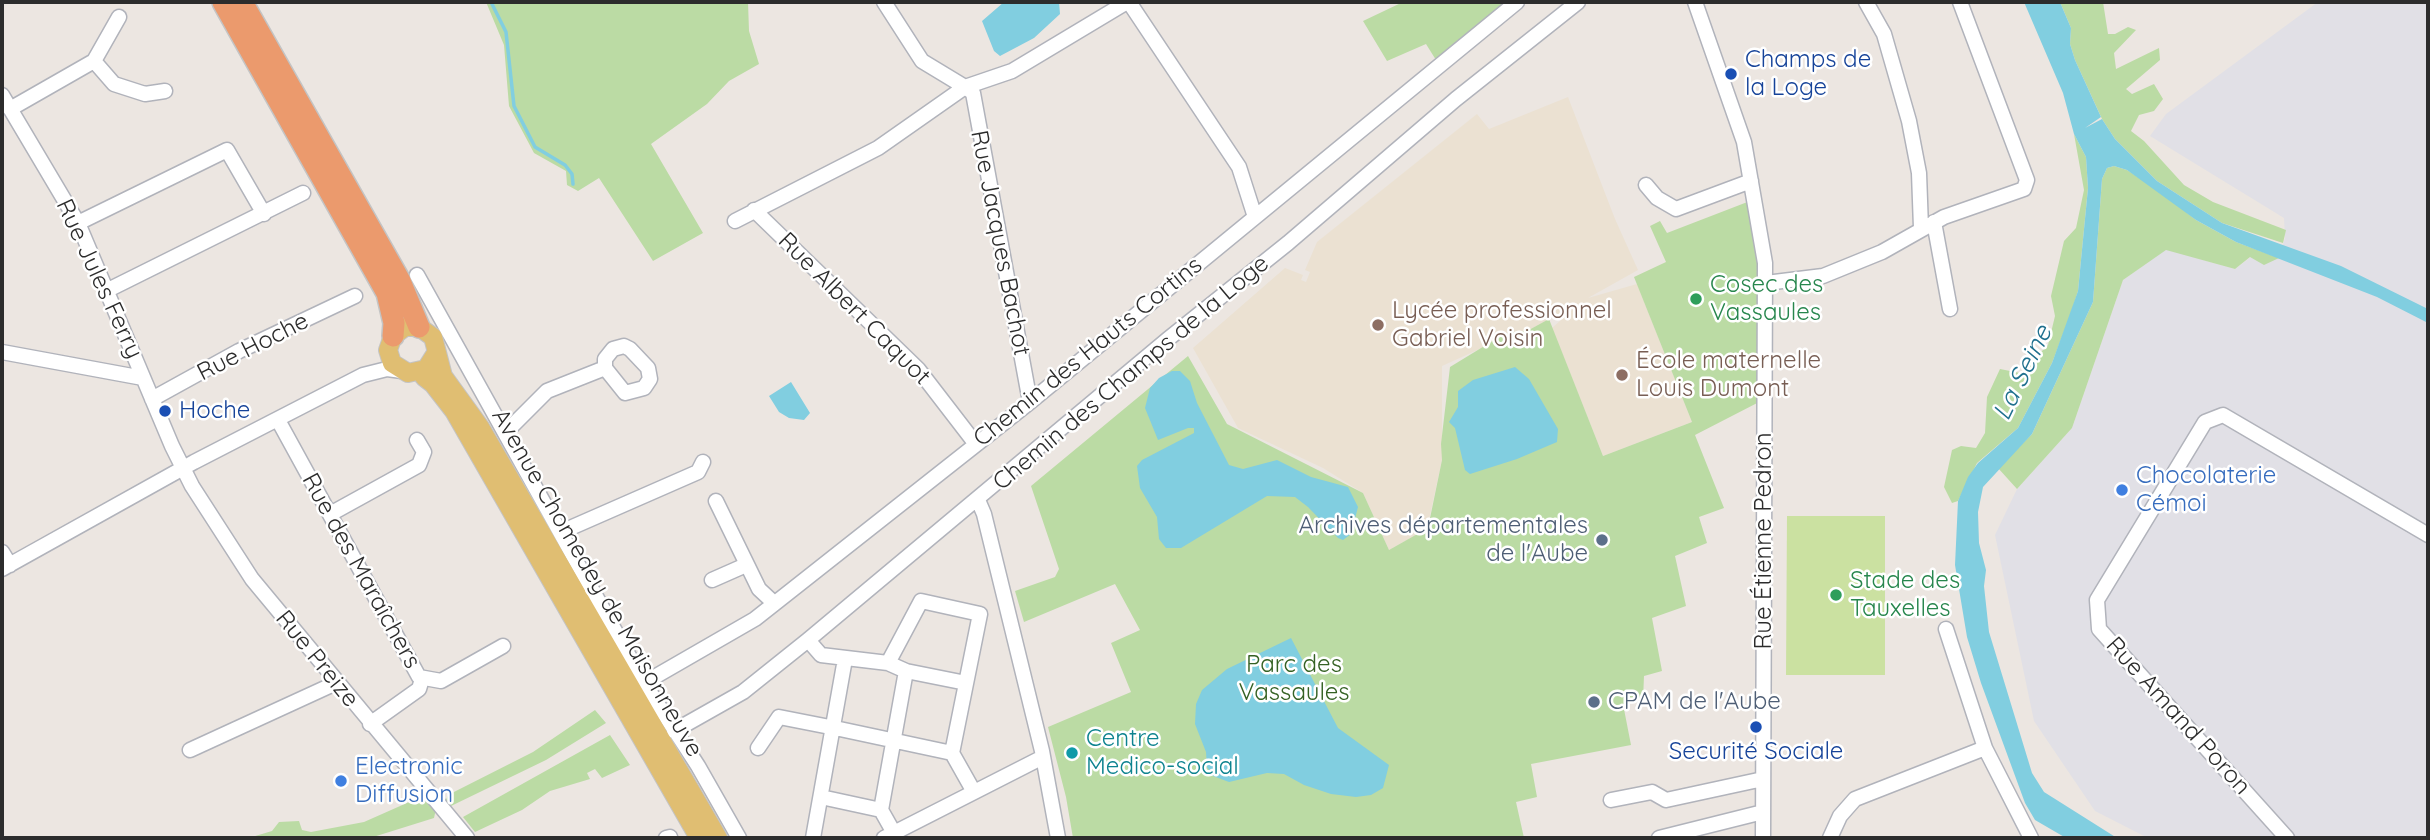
<!DOCTYPE html>
<html>
<head>
<meta charset="utf-8">
<style>
  body { margin:0 }
  #map { position:relative; width:2430px; height:840px; overflow:hidden; background:#ece6e1; font-family:Quicksand,sans-serif }
  canvas { display:block }
  .frame { position:absolute; inset:0; border:4px solid #2c2c2c; pointer-events:none }
</style>
</head>
<body>
<div id="map">
<canvas width="2430" height="840"></canvas>
<div class="frame"></div>
</div>
<script>
const c = document.querySelector('canvas').getContext('2d');
c.lineJoin = 'round';
function fill(path, color) {
  c.fillStyle = color;
  c.fill(path, 'evenodd');
}
function toPath(rows) {
  const path = new Path2D();
  for (const r of rows) {
    path.moveTo(r[0], r[1]);
    for (let i = 2; i < r.length; i += 2) path.lineTo(r[i], r[i + 1]);
  }
  return path;
}
function stroke(path, color, width, dash) {
  c.strokeStyle = color;
  c.lineWidth = width;
  c.lineCap = dash ? 'butt' : 'round';
  c.setLineDash(dash || []);
  c.stroke(path);
}
function label(font, color, halo, rows, align = 'center') {
  c.font = font + ' Quicksand,sans-serif';
  c.lineWidth = 5;
  c.setLineDash([]);
  c.textBaseline = 'middle';
  c.strokeStyle = halo;
  c.fillStyle = color;
  for (const [text, x, y, turn = 0] of rows) {
    c.save();
    c.translate(x, y);
    c.rotate((+turn || 0) * Math.PI / 180);
    c.textAlign = isNaN(turn) ? turn : align;
    if (halo) c.strokeText(text, 0, 0);
    c.fillText(text, 0, 0);
    c.restore();
  }
}
fill(toPath([
  [2318,2,2428,2,2428,838,2148,838,2095,811,2034,721,1995,535,2017,489,2072,428,2123,280,2166,249,2235,269,2251,257,2279,258,2285,238,2284,218,2150,136,2166,114]
]), '#e1e0e6');
fill(toPath([
  [1568,97,1615,219,1638,270,1588,298,1637,284,1692,422,1603,456,1552,328,1580,303,1527,331,1504,334,1493,343,1442,366,1442,460,1427,529,1389,550,1363,493,1323,468,1238,428,1193,348,1285,268,1303,275,1301,280,1306,282,1310,272,1305,270,1317,242,1477,114,1489,129]
]), '#ebe1d2');
fill(toPath([
  [486,2,748,2,749,31,759,64,729,81,707,104,651,144,703,233,653,261,599,178,578,191,567,185,566,171,534,153,509,106,504,45],
  [1403,2,1507,2,1436,60,1426,44,1387,61,1363,21],
  [2060,2,2103,2,2108,34,2115,34,2128,27,2136,30,2114,53,2116,69,2159,48,2160,60,2126,89,2132,94,2154,84,2163,99,2154,111,2139,115,2131,131,2144,141,2184,185,2213,202,2286,230,2283,243,2222,223,2157,181,2115,139,2102,119,2075,60,2070,44,2071,28],
  [2074,134,2086,157,2088,188,2078,291,2071,313,2052,363,2018,428,1977,463,1958,501,1952,503,1944,487,1952,450,1961,446,1976,448,1985,433,1987,397,2000,369,2020,373,2048,345,2055,316,2051,296,2064,241,2076,228,2084,190],
  [2114,166,2127,170,2161,192,2196,220,2236,242,2279,258,2264,265,2250,257,2235,269,2166,250,2123,280,2072,428,2017,489,1998,468,2032,434,2093,302,2102,179,2107,168],
  [1750,201,1765,297,1763,400,1695,435,1724,508,1699,517,1707,543,1675,556,1686,606,1652,618,1662,671,1644,676,1643,700,1623,704,1631,745,1531,764,1537,797,1516,802,1524,838,1073,838,1066,797,1048,727,1131,692,1111,643,1140,630,1115,584,1024,622,1015,591,1055,577,1059,569,1031,486,1188,356,1227,424,1363,493,1389,550,1428,528,1442,460,1441,444,1450,367,1504,334,1527,331,1549,319,1603,456,1692,422,1634,277,1666,262,1650,226,1660,221,1667,233],
  [595,710,606,723,546,760,451,806,446,800,448,795,533,752],
  [610,735,630,765,602,778,595,769,587,773,590,779,550,791,522,810,475,832,463,817],
  [425,795,436,809,434,818,370,838,171,838,252,837,272,831,279,822,299,821,302,830,311,832,364,822]
]), '#bbdba4');
fill(toPath([
  [1787,516,1885,516,1885,675,1786,675]
]), '#cbe1a1');
fill(toPath([
  [1004,2,1059,2,1060,14,1034,38,1000,56,994,51,982,21],
  [2024,2,2060,2,2071,28,2070,44,2075,60,2101,117,2085,128,2102,119,2115,139,2157,181,2222,223,2341,266,2428,309,2428,323,2377,297,2236,242,2196,220,2127,170,2114,166,2107,168,2102,179,2093,302,2032,434,1983,487,1978,512,1979,543,1986,570,1984,586,1989,632,2032,773,2044,792,2117,838,2066,838,2035,820,2025,803,1981,683,1967,637,1955,565,1958,501,1968,477,1978,463,2018,428,2052,363,2078,291,2088,188,2086,157,2074,134,2063,93],
  [1515,367,1529,379,1558,429,1557,442,1517,459,1470,474,1465,470,1455,428,1449,422,1458,407,1458,391,1473,380],
  [1172,371,1180,371,1190,381,1197,403,1229,465,1243,469,1277,460,1311,477,1348,487,1358,507,1351,534,1343,540,1338,538,1308,507,1295,497,1267,496,1181,548,1166,548,1159,539,1157,517,1140,488,1137,466,1142,460,1194,433,1194,428,1188,428,1158,440,1145,408,1150,388,1159,378],
  [791,382,810,413,804,420,789,418,779,412,769,396],
  [1291,638,1338,728,1389,765,1383,788,1371,795,1356,797,1331,794,1304,785,1284,774,1267,773,1229,782,1213,776,1207,767,1206,752,1195,724,1196,704,1202,690,1227,669]
]), '#81cee0');
stroke(toPath([
  [491,2,506,32,514,106,535,147,565,165,572,174,573,184]
]), '#81cee0', 3.5);
const minor = toPath([
  [884,2,922,61,965,87,1012,71,1127,2],
  [1129,2,1239,167,1255,217],
  [1695,2,1744,142,1765,263,1763,838],
  [1866,2,1884,34,1909,121,1919,173,1921,228],
  [94,61,114,84,145,94,165,91],
  [965,87,973,93,1030,402],
  [2,95,78,223,172,446,192,486,252,579,467,838],
  [10,109,94,61,119,17],
  [1646,185,1657,198,1676,209,1751,181],
  [754,210,918,369,975,443],
  [735,221,878,148,965,87],
  [1934,222,1950,309],
  [78,223,227,150,264,214],
  [417,275,644,683,698,766,739,838],
  [1766,283,1823,276,1882,252,1944,217,2024,189,2027,180,1960,2],
  [108,290,303,193],
  [2,352,143,378],
  [152,399,239,351,355,296],
  [278,420,419,677,441,681,503,646],
  [506,432,547,391,605,368,605,359,613,349,624,346,630,349,648,368,650,379,644,388,625,393,605,368],
  [978,500,984,514,1042,751,1058,838],
  [716,501,759,589,774,603],
  [332,513,419,465,424,452,417,440],
  [561,532,698,472,703,462],
  [2,552,10,565],
  [2,569,194,462,363,375,387,369,402,371],
  [712,580,746,565],
  [1946,629,1985,748,2031,838],
  [808,640,821,655,888,663],
  [906,671,966,683],
  [644,683,755,619,1030,402,1517,2],
  [370,724,419,689,422,679],
  [674,731,743,692,808,640,1168,339,1288,243,1456,99,1578,2],
  [758,748,779,717,835,728,952,753,974,792],
  [190,750,336,683],
  [821,797,881,810],
  [1611,800,1652,792,1666,800,1763,779],
  [894,833,881,810,906,671,888,663,921,601,980,614,952,753],
  [666,838,670,837],
  [813,838,845,659],
  [884,838,1043,757],
  [1659,838,1763,812],
  [1830,838,1840,816,1855,799,1985,748],
  [2287,838,2099,629,2097,600,2205,422,2223,415,2428,535]
]);
const major = toPath([
  [436,353,426,369,408,373,392,363,388,350,393,336,405,327,419,327,433,337,443,376,480,427,718,838],
  [424,377,433,384,454,411,699,838]
]);
const highway = toPath([
  [223,2,387,293,394,323,393,336],
  [242,2,400,281,419,327]
]);
stroke(minor, '#b1b3bb', 17);
stroke(major, '#c4c4c4', 20);
stroke(highway, '#c4c4c4', 24);
stroke(minor, '#fff', 14);
stroke(major, '#e0be72', 18);
stroke(highway, '#eb9a6d', 21);
for (const [x, y, r, color] of [
  [1731,74,7,"#1a4fb4"],
  [1696,299,7,"#2e9e5b"],
  [1378,325,7,"#8d6e63"],
  [1622,375,7,"#8d6e63"],
  [165,411,7,"#1a4fb4"],
  [2122,490,7,"#3f7fe0"],
  [1602,540,7,"#5c6f8a"],
  [1836,595,7,"#2e9e5b"],
  [1594,702,7,"#5c6f8a"],
  [1756,727,7,"#1a4fb4"],
  [1072,753,7,"#0f9aa8"],
  [341,781,7,"#3f7fe0"]
]) {
  const dot = new Path2D();
  dot.arc(x, y, r, 0, 2 * Math.PI);
  c.fillStyle = color;
  c.fill(dot);
  stroke(dot, '#fff', 2.5);
}
label('24px', '#164399', '#fff', [
  ["Champs de",1745,60],
  ["la Loge",1745,88],
  ["Hoche",179,411],
  ["Securité Sociale",1756,752,"center"]
], 'left');
label('24px', '#2c2c2c', '#fff', [
  ["Rue Jacques Bachot",1000,243,79],
  ["Rue Jules Ferry",99,279,65],
  ["Rue Albert Caquot",854,309,45],
  ["Rue Hoche",253,347,-27],
  ["Chemin des Hauts Cortins",1088,352,-39],
  ["Chemin des Champs de la Loge",1131,373,-40],
  ["Rue Étienne Pedron",1764,541,-90],
  ["Rue des Maraîchers",361,571,61],
  ["Avenue Chomedey de Maisonneuve",597,583,60],
  ["Rue Preize",317,659,51],
  ["Rue Amand Poron",2178,716,48]
]);
label('24px', '#27864d', '#fff', [
  ["Cosec des",1710,285],
  ["Vassaules",1710,313],
  ["Stade des",1850,581],
  ["Tauxelles",1850,609]
], 'left');
label('24px', '#785e54', '#fff', [
  ["Lycée professionnel",1392,311],
  ["Gabriel Voisin",1392,339],
  ["École maternelle",1636,361],
  ["Louis Dumont",1636,389]
], 'left');
label('24px', '#366cbe', '#fff', [
  ["Chocolaterie",2136,476],
  ["Cémoi",2136,504],
  ["Electronic",355,767],
  ["Diffusion",355,795]
], 'left');
label('24px', '#4e5e75', '#fff', [
  ["Archives départementales",1588,526],
  ["de l'Aube",1588,554],
  ["CPAM de l'Aube",1608,702,"left"]
], 'right');
label('24px', '#356224', '#fff', [
  ["Parc des",1294,665],
  ["Vassaules",1294,693]
]);
label('24px', '#0d838f', '#fff', [
  ["Centre",1086,739],
  ["Medico-social",1086,767]
], 'left');
label('italic 26px', '#1f708e', '#fff', [
  ["La Seine",2023,373,-64]
]);
</script>
</body>
</html>
